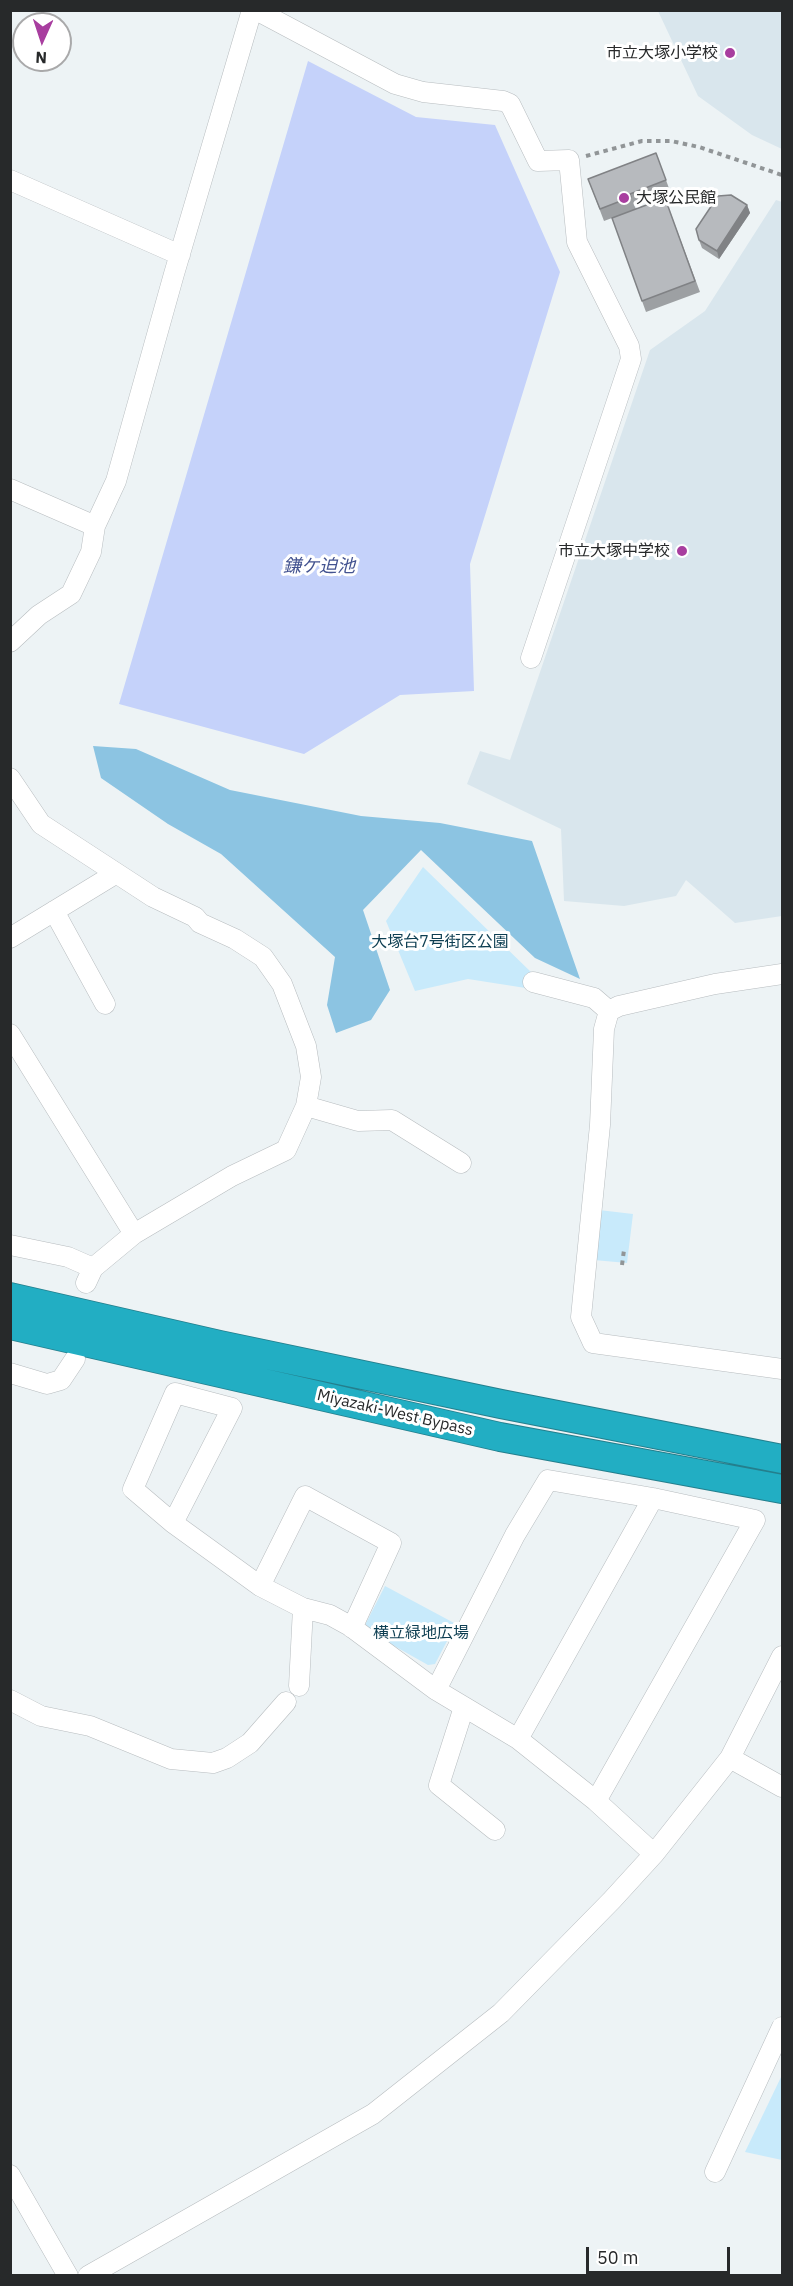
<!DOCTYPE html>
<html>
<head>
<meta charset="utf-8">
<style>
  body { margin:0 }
  #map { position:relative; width:793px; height:2286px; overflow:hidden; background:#edf3f5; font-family:"IBM Plex Sans",sans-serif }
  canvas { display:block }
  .frame { position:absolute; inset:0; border:12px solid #27292a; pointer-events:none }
  .north { position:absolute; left:12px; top:12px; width:60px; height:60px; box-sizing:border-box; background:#fff; border:2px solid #a9a9aa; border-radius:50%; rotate:183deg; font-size:16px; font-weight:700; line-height:24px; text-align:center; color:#27292a }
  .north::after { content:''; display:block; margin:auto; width:21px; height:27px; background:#a83e9f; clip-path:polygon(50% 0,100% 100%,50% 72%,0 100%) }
  .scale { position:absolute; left:586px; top:2247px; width:144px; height:27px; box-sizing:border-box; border:3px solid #27292a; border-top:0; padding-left:8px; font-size:18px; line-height:21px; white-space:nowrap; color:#27292a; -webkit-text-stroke:4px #fff; paint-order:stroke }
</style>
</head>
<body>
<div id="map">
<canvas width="793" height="2286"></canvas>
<div class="frame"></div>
<div class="north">N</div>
<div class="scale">50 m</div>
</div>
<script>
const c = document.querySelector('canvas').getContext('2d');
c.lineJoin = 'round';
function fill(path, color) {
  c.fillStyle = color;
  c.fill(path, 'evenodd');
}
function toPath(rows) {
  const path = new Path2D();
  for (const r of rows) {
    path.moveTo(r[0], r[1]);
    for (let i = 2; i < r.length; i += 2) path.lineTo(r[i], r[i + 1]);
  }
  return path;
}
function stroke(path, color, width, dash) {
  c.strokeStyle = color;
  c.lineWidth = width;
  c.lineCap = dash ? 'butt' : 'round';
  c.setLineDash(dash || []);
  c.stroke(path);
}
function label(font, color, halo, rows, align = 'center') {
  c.font = font + ' "IBM Plex Sans","Noto Sans JP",sans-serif';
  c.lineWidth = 6;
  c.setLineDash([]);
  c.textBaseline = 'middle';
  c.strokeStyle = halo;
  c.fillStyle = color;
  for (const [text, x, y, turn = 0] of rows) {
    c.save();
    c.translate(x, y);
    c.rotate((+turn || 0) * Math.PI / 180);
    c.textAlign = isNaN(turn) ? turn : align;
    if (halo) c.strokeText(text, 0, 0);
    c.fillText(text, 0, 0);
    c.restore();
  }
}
fill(toPath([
  [658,11,782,11,782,149,752,135,698,96],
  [776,200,782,202,782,916,735,923,686,880,676,896,624,906,564,901,561,829,467,784,480,751,510,760,650,350,705,311]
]), '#d9e6ed');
fill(toPath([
  [423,867,533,974,532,989,468,979,415,991,386,921],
  [599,1210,633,1214,627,1263,594,1260],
  [385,1586,456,1624,435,1664,428,1665,366,1630,366,1623],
  [782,2075,782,2160,745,2152]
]), '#c8eafb');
fill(toPath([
  [93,746,136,749,230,790,361,816,440,823,532,841,580,979,535,958,421,850,363,910,390,990,371,1020,336,1033,327,1005,335,957,221,854,168,824,101,778]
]), '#8cc4e2');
fill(toPath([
  [308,61,416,117,495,125,560,272,470,564,474,691,400,695,304,754,119,704]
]), '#c5d2fa');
const minor = toPath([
  [256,10,395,84,423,92,503,101,510,104,538,161,569,160,577,242,629,346,631,359,531,658],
  [10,180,180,255],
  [10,489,95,526],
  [10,642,39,615,71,594,91,552,95,526,116,481,174,274,252,10],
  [10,778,41,824,153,897,195,917,200,923,235,939,263,957,282,984,306,1046,311,1077,306,1106,286,1150,232,1176,134,1234,93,1268,86,1283],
  [54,911,105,1004],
  [10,938,115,874],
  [782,974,715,984,619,1006,609,1011,604,1029,600,1125,581,1317,593,1343,782,1369],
  [533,982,594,998,609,1011],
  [10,1034,134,1234],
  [306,1106,358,1121,392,1120,461,1163],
  [10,1245,68,1257,93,1268],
  [10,1373,47,1384,61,1380,75,1359],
  [173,1523,232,1408,175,1393,133,1489,173,1523,260,1586,303,1608,330,1615,350,1626,436,1690,518,1739,596,1801,654,1854],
  [260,1586,305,1496,391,1543,352,1628],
  [299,1686,303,1608],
  [436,1690,515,1535,548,1480,653,1498,755,1520,596,1801],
  [10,1700,41,1716,90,1726,171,1759,213,1763,227,1758,250,1743,286,1702],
  [464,1707,439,1785,495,1830],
  [518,1739,653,1498],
  [730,1758,782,1787],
  [715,2172,782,2027],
  [10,2175,68,2276],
  [88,2276,373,2114,501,2013,612,1900,654,1854,730,1758,782,1656]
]);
const highway = toPath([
  [10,1297,220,1345,501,1404,782,1459],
  [10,1325,500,1437,782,1489]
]);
stroke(minor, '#b7bcbf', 21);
stroke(highway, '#247f8d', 30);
stroke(toPath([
  [586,156,642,141,671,141,699,147,782,175],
  [622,1265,624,1250]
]), '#919597', 4, [4.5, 4.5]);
stroke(minor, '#fff', 20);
stroke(highway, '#22aec3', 28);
fill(toPath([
  [656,153,670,191,634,205,636,209,604,221,588,179],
  [665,198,700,292,646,312,612,218],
  [747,205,750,213,719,259,702,248,699,240]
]), '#9da0a3');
fill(toPath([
  [747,205,750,213,719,259,717,251]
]), '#808285');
const building = toPath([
  [656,153,666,180,630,194,631,197,600,209,588,179,656,153],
  [731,195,747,205,717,251,699,240,696,229,718,196,731,195],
  [665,198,695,281,642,301,612,218,665,198]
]);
fill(building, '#b7babe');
stroke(building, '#808285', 1.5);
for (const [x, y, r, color] of [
  [730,53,6,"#a83e9f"],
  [624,198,6,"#a83e9f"],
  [682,551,6,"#a83e9f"]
]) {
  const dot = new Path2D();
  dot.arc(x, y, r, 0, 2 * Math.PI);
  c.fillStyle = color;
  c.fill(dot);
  stroke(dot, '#fff', 2);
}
label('16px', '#27292a', '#fff', [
  ["市立大塚小学校",718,53],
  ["大塚公民館",636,198,"left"],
  ["市立大塚中学校",670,551]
], 'right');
label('16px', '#0d3e52', '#fff', [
  ["大塚台7号街区公園",440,942],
  ["横立緑地広場",421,1633]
]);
label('16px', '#27292a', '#fff', [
  ["Miyazaki-West Bypass",395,1413,13]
]);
label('italic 18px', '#435390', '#fff', [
  ["鎌ケ迫池",319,567]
]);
</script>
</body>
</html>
